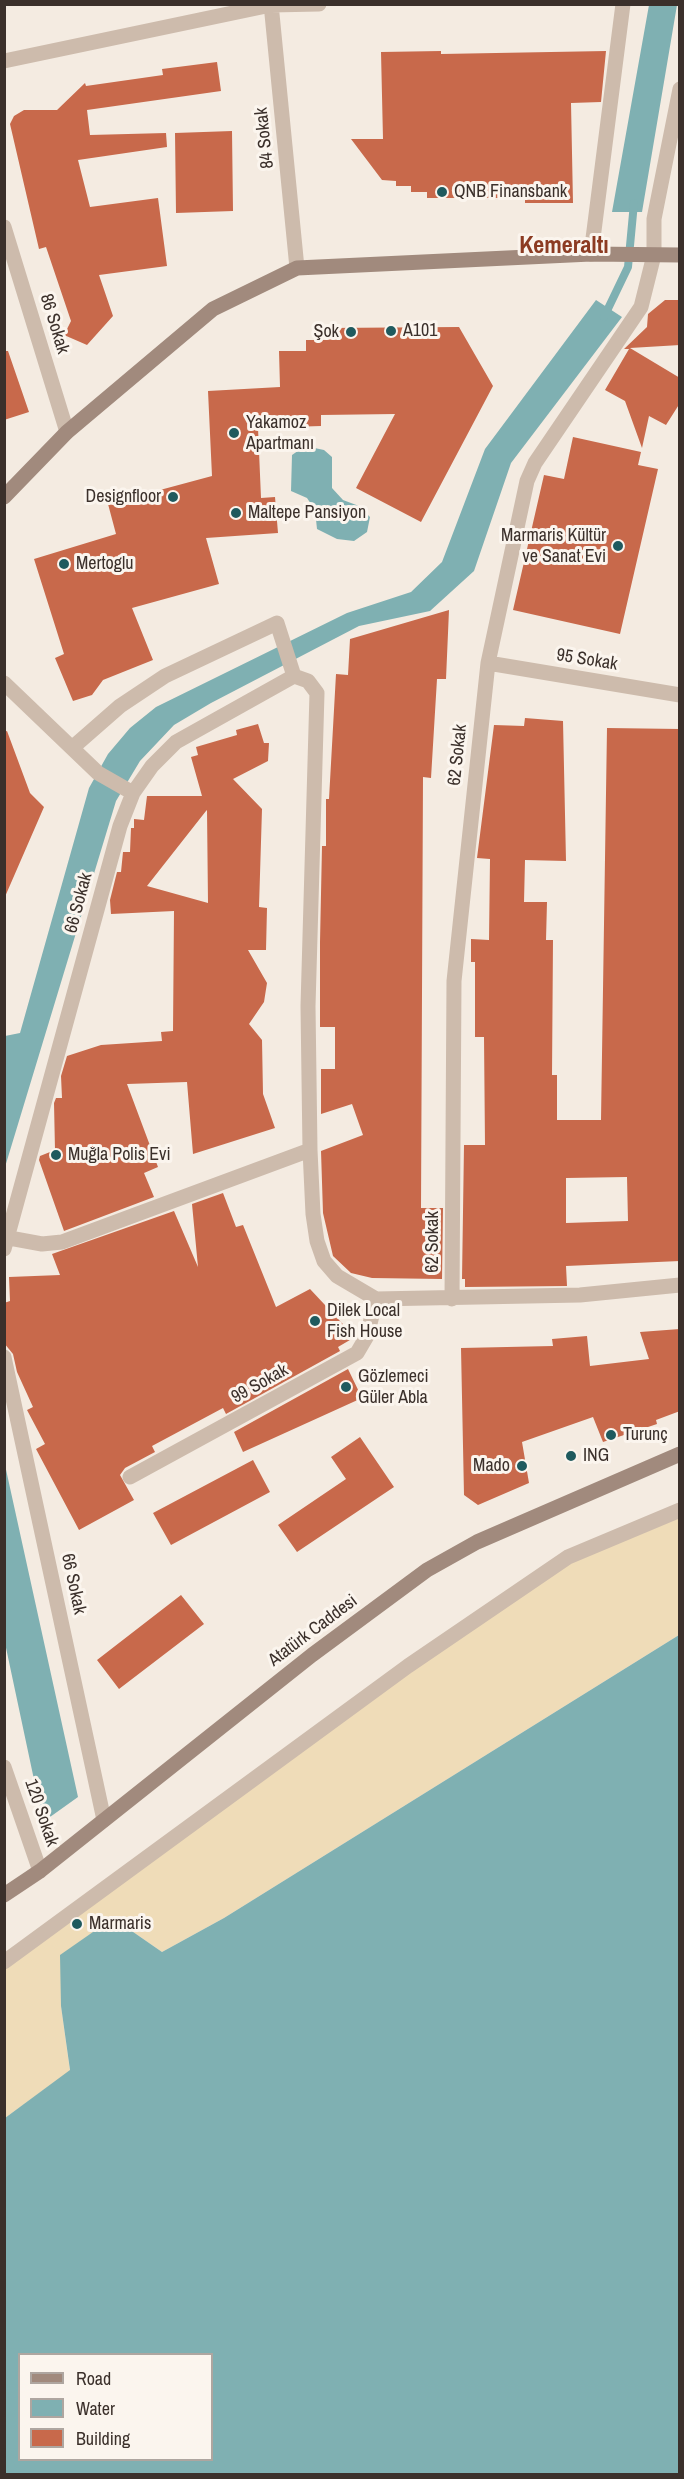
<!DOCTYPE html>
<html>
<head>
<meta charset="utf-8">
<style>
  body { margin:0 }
  #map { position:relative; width:684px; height:2479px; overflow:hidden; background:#f4ebe1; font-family:"Archivo Narrow",sans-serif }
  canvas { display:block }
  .frame { position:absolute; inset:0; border:6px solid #3b302b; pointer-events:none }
  .legend { position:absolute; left:18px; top:2353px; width:195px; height:108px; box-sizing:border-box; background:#fbf5ee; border:2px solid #aea6a0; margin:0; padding:8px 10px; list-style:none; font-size:18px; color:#3b302b }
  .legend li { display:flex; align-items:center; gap:12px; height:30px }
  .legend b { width:30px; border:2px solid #aea6a0 }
</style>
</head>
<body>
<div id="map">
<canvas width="684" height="2479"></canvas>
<div class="frame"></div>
<ul class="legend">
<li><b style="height:8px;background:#a18a7d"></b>Road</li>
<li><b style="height:16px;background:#7fb0b2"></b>Water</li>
<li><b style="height:16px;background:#c8694b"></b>Building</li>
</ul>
</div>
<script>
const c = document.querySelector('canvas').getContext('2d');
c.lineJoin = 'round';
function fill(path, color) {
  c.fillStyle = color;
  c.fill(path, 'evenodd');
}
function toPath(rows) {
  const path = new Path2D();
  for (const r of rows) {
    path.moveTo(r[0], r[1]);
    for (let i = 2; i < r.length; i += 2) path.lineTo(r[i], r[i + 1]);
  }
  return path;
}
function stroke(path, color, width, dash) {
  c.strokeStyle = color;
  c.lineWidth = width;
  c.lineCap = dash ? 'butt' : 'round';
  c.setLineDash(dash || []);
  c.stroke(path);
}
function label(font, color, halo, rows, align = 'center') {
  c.font = font + ' "Archivo Narrow",sans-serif';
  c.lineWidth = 6;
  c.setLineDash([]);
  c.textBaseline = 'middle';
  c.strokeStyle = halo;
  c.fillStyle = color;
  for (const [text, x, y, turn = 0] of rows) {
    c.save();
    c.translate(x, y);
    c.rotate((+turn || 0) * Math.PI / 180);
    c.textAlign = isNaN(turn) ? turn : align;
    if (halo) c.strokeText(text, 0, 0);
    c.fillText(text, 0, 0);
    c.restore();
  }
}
fill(toPath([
  [679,1510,679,1635,224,1918,162,1952,113,1918,61,1955,61,2006,70,2071,5,2118,4,1963,568,1557]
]), '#efdcb8');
fill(toPath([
  [649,5,677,5,642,212,612,212],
  [596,300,622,317,511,463,474,571,430,611,359,626,211,703,174,725,140,761,116,801,5,1167,5,1036,20,1033,89,788,108,754,130,728,156,707,347,613,411,592,442,562,485,449],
  [305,446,324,450,332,457,332,488,343,500,359,506,370,517,367,532,354,541,337,539,317,529,315,510,307,498,291,491,292,455],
  [5,1465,78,1797,43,1822,5,1643],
  [679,1635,679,2474,5,2474,5,2118,70,2070,61,2006,60,1955,113,1918,162,1952,224,1918],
  [212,2354,212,2460,20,2460,20,2354]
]), '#7fb0b2');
stroke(toPath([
  [604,317,628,267,634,203]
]), '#7fb0b2', 8);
fill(toPath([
  [441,51,441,54,606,51,601,102,571,103,573,203,525,203,525,198,427,198,427,192,411,192,411,186,396,186,396,181,382,180,351,139,383,139,381,52],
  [217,62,221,91,87,110,90,135,166,133,167,147,78,160,90,207,158,198,167,266,99,275,113,316,87,345,64,335,71,321,46,247,39,249,10,124,14,116,24,110,57,110,85,83,86,86,163,75,162,69],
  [232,131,233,211,176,213,175,133],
  [665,300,680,300,680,345,630,348,680,378,680,403,666,425,649,416,642,448,625,401,605,390,629,349,624,349,647,327,648,314],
  [459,327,493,386,421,522,356,488,395,414,321,415,321,426,258,428,261,498,275,497,278,533,206,538,219,584,132,608,153,660,103,680,92,695,73,701,55,658,64,654,34,559,116,534,108,504,212,476,208,391,280,387,279,351,306,351,306,340,327,340,327,328],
  [4,351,8,351,29,412,4,420],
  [573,437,641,452,638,465,658,469,620,634,513,610,544,475,564,479],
  [449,610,446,679,437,679,431,778,423,777,421,1208,443,1208,442,1279,372,1278,351,1273,333,1256,323,1213,321,1151,363,1135,352,1104,321,1114,321,1069,335,1069,335,1027,320,1027,320,942,322,846,326,846,326,799,329,799,336,674,348,675,350,639],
  [525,718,563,721,566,861,525,860,524,902,547,902,546,940,553,940,552,1075,557,1075,557,1120,601,1120,607,728,680,729,680,1261,566,1266,567,1286,465,1287,465,1279,462,1279,464,1145,485,1145,484,1037,475,1037,475,962,471,962,471,939,489,940,490,859,477,858,494,725,524,726],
  [627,1177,628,1221,566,1223,566,1178],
  [258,724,264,743,269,743,268,761,233,779,262,809,259,907,267,908,266,950,248,950,267,983,264,1002,249,1024,262,1040,263,1094,275,1128,193,1154,187,1082,127,1084,158,1167,144,1173,154,1197,64,1231,39,1160,40,1156,55,1150,54,1103,56,1098,62,1098,61,1076,67,1056,101,1045,162,1041,161,1032,173,1031,174,911,111,914,110,900,117,872,121,872,123,852,130,852,131,828,134,828,134,819,144,820,147,796,202,796,191,757,198,755,196,747,237,735,236,730],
  [207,810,208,903,147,886,206,811],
  [7,731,30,793,44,807,4,899,4,732],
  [223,1193,236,1227,243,1225,276,1307,310,1289,355,1337,338,1347,340,1351,226,1414,223,1408,152,1446,155,1452,125,1468,120,1475,134,1500,79,1530,36,1449,45,1444,27,1410,33,1407,17,1372,13,1354,4,1343,4,1303,10,1301,9,1277,60,1275,52,1254,174,1211,198,1267,192,1204],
  [680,1329,680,1411,656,1420,657,1424,603,1442,593,1417,522,1442,529,1483,478,1505,464,1495,461,1348,553,1346,552,1339,587,1336,590,1366,649,1359,640,1332],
  [348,1369,362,1398,243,1452,234,1432],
  [360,1437,394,1487,297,1552,278,1525,346,1479,331,1457],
  [253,1460,270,1492,171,1545,153,1513],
  [181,1595,204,1624,119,1689,97,1660]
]), '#c8694b');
stroke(toPath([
  [271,4,297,268],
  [4,61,271,5,319,4],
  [4,227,67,432],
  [591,254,623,4],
  [488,663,680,695],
  [4,683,98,773,133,793],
  [72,748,120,706,165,676,277,623,294,676],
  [4,1237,42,1244,62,1242,310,1150],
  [4,1249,120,826,133,793,152,766,176,742,294,676,308,681,317,693,308,1006,310,1150,313,1214,317,1241,324,1261,337,1276,376,1299,580,1295,680,1285],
  [452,1299,454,981,488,663,527,481,535,463,641,307,654,255,654,219,680,89],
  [4,1357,104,1820],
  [130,1477,357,1353,367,1336,376,1299],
  [4,1767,40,1871],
  [4,1962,408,1666,568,1557,680,1510]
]), '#cdbbac', 15);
stroke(toPath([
  [4,497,67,432,213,309,297,268,591,254,680,255],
  [4,1895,40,1871,312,1655,427,1570,477,1542,680,1454]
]), '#a18a7d', 15);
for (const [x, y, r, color] of [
  [442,192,6,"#1f5a5e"],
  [391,331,6,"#1f5a5e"],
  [351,332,6,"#1f5a5e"],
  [234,433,6,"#1f5a5e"],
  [173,497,6,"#1f5a5e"],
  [236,513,6,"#1f5a5e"],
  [618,546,6,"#1f5a5e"],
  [64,564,6,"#1f5a5e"],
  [56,1155,6,"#1f5a5e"],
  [315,1321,6,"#1f5a5e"],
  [346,1387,6,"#1f5a5e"],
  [611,1435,6,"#1f5a5e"],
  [571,1456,6,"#1f5a5e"],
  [522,1466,6,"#1f5a5e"],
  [77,1924,6,"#1f5a5e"]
]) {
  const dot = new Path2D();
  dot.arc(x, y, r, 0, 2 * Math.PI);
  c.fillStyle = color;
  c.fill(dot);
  stroke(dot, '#fbf5ee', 2);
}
label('18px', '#3b302b', '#fbf5ee', [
  ["84 Sokak",265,138,-96],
  ["86 Sokak",54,324,73],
  ["95 Sokak",587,660,9],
  ["62 Sokak",458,755,-84],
  ["66 Sokak",79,903,-75],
  ["62 Sokak",433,1242,-90],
  ["99 Sokak",260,1384,-29],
  ["66 Sokak",73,1584,78],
  ["Atatürk Caddesi",313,1631,-37],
  ["120 Sokak",41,1813,71]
]);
label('18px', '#3b302b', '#fbf5ee', [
  ["QNB Finansbank",454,192],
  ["A101",403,331],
  ["Şok",339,332,"right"],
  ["Yakamoz",246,423],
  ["Apartmanı",246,444],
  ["Designfloor",161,497,"right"],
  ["Maltepe Pansiyon",248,513],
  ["Marmaris Kültür",606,536,"right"],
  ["ve Sanat Evi",606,557,"right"],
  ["Mertoglu",76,564],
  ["Muğla Polis Evi",68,1155],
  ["Dilek Local",327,1311],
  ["Fish House",327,1332],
  ["Gözlemeci",358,1377],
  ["Güler Abla",358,1398],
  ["Turunç",623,1435],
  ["ING",583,1456],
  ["Mado",510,1466,"right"],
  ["Marmaris",89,1924]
], 'left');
label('bold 24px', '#8c3b22', '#fbf5ee', [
  ["Kemeraltı",564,247]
]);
</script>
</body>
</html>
